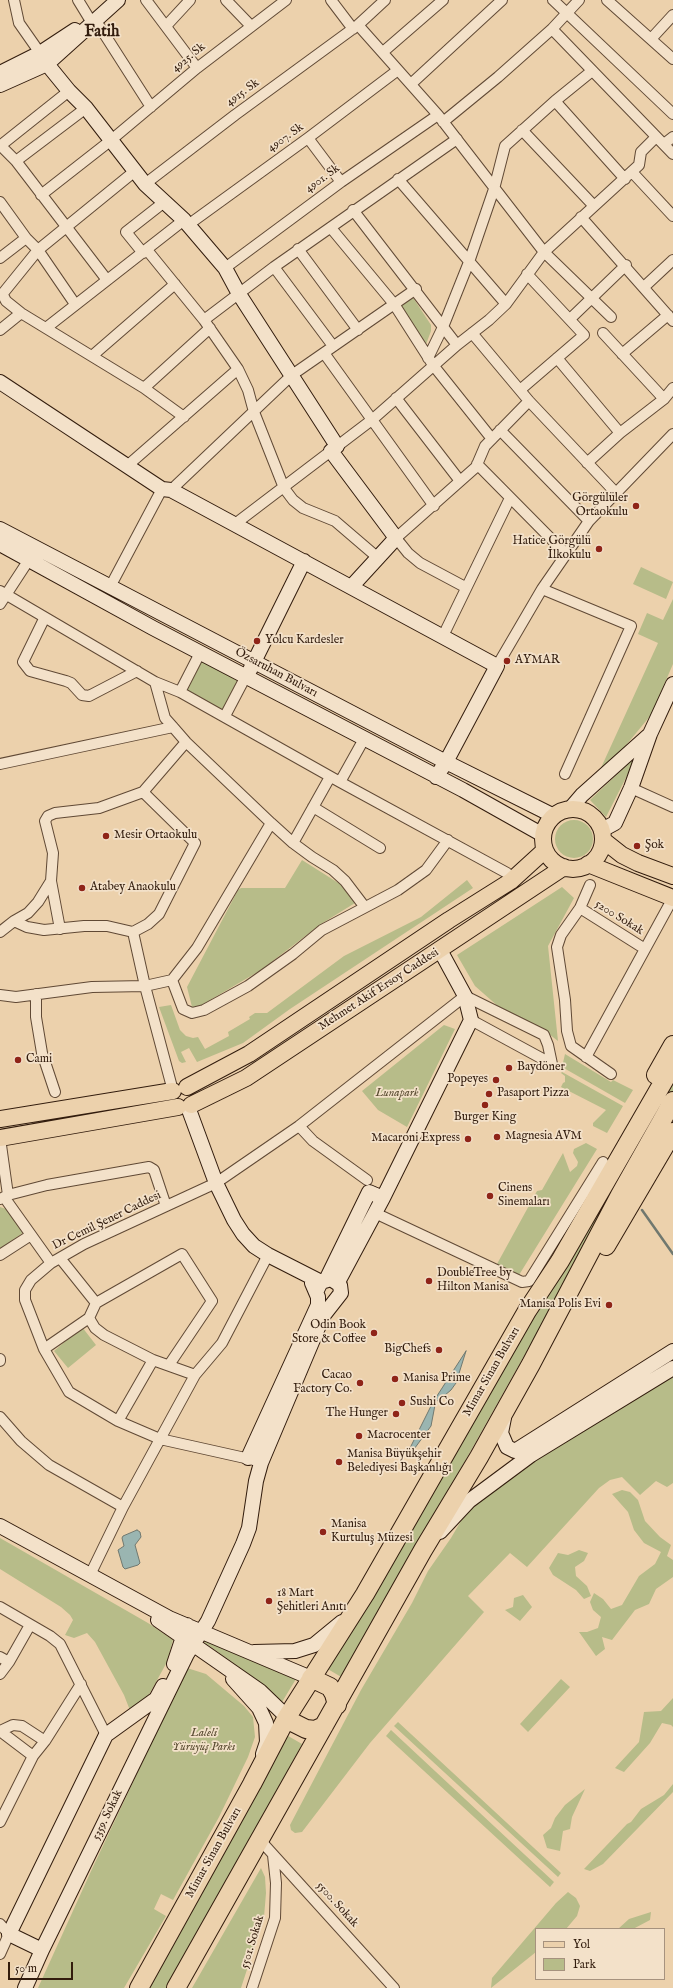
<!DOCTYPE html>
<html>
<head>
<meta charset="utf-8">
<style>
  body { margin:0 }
  #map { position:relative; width:673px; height:1988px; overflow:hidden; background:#ecd1ac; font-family:"IM FELL English",serif }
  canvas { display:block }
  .legend { position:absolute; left:535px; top:1928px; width:130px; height:52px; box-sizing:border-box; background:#f3e1c9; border:1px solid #a6927e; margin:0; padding:5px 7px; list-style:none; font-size:12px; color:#321c0d }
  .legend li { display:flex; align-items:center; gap:8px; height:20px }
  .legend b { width:20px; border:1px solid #a6927e }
  .scale { position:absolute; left:8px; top:1962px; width:65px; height:18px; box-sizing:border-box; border:2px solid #321c0d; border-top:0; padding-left:5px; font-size:12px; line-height:14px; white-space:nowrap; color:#321c0d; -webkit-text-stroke:3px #f3e1c9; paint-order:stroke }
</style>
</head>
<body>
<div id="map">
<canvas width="673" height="1988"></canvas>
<ul class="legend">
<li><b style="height:5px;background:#ecd1ac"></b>Yol</li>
<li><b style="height:11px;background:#b7bc89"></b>Park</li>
</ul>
<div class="scale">50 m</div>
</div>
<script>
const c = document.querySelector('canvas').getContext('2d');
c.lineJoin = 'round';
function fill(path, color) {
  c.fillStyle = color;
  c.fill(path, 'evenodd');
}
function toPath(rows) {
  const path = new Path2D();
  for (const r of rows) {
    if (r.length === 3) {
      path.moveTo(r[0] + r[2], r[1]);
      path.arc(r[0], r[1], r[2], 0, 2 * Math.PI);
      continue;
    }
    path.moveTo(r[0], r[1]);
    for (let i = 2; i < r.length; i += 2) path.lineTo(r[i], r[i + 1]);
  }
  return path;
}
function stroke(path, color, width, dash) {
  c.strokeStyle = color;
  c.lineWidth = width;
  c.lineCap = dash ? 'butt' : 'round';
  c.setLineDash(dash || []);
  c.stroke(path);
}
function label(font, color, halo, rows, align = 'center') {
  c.font = font + ' "IM FELL English",serif';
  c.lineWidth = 3.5;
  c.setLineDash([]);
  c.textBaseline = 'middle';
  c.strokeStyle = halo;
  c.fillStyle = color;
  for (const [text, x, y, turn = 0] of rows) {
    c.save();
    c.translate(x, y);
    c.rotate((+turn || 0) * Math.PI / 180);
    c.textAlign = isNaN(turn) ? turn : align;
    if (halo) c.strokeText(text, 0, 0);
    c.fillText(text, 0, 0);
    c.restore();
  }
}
fill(toPath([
  [412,296,431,325,431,331,425,347,399,307],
  [641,567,673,582,666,599,633,584],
  [673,599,673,664,651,715,622,750,600,770,658,643,638,634,647,613,663,620],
  [199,659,239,682,223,712,185,691],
  [632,760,635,760,606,817,590,800],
  [574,839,19],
  [302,860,340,884,355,903,321,924,261,970,200,1006,192,1007,187,987,238,890,241,888,285,888],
  [467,880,473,888,290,1009,243,1043,197,1062,189,1048,181,1052,186,1062,182,1063,179,1061,159,1007,171,1005,180,1030,186,1036,193,1038,198,1037,205,1049,229,1036,228,1032,250,1019,249,1017,255,1013,267,1013,344,956,421,917],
  [562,887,574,898,548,946,558,1041,541,1028,500,1008,475,986,457,955],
  [444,1025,455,1029,407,1127,378,1110,362,1091],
  [565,1054,611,1082,613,1080,633,1090,625,1103,562,1067],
  [562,1072,623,1106,607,1133,593,1126,593,1123,606,1110,561,1087,563,1083,565,1082,565,1076,561,1073],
  [673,1079,673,1091,343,1678,326,1668],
  [586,1143,597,1149,519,1275,497,1264,537,1191,542,1190,563,1153,570,1172,577,1166,578,1162,573,1153,574,1149],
  [0,1207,6,1209,24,1232,0,1249],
  [82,1327,96,1345,68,1368,54,1351],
  [673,1376,673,1483,667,1487,656,1481,640,1495,622,1477,610,1480,599,1488,527,1567,510,1553,468,1596,484,1612,370,1743,302,1832,295,1833,291,1830,290,1825,361,1690,412,1603,428,1571,451,1538,468,1509,532,1462],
  [622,1490,630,1492,638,1500,645,1521,660,1537,671,1545,667,1556,673,1560,673,1577,656,1589,649,1604,635,1610,612,1640,602,1637,605,1649,596,1656,579,1632,587,1632,598,1628,601,1617,593,1610,590,1602,594,1593,603,1599,611,1609,622,1605,639,1576,655,1564,661,1552,644,1543,634,1530,628,1512,612,1494],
  [0,1538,148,1623,173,1640,167,1662,145,1702,131,1713,124,1695,95,1642,87,1633,74,1638,65,1635,73,1620,70,1615,61,1607,0,1569],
  [579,1550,588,1553,584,1561,575,1567,576,1576,587,1586,591,1596,584,1599,576,1590,553,1575,549,1568,558,1553,568,1555],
  [523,1595,532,1607,520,1621,505,1610,513,1607,514,1598],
  [203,1636,242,1657,296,1679,282,1702,264,1685,201,1640],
  [187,1668,206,1674,244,1706,253,1717,255,1737,248,1757,219,1817,173,1900,161,1894,154,1909,166,1916,124,1988,38,1988,92,1869],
  [561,1679,570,1687,528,1732,520,1724],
  [673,1698,673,1727,671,1725,662,1723,650,1743,624,1772,615,1768,639,1742,644,1712,661,1711],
  [398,1722,561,1873,558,1877,394,1726],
  [391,1730,554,1882,550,1887,386,1736],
  [283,1733,302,1744,255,1832,167,1988,145,1988],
  [673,1784,673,1792,603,1864,590,1871,584,1869,627,1824,631,1822,641,1809,664,1795],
  [585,1789,572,1817,570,1829,563,1831,560,1851,547,1848,543,1835,551,1828,555,1818,565,1805],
  [261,1868,265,1877,266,1893,264,1917,241,1988,192,1988],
  [568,1892,576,1898,580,1906,577,1916,566,1929,536,1929,536,1952,491,1988,492,1978,556,1903],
  [651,1912,650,1920,633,1929,618,1929,629,1919]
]), '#b7bc89');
const water = toPath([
  [466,1351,456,1383,451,1390,438,1401,435,1399,466,1351],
  [432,1404,435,1405,431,1426,409,1456,406,1456,432,1404],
  [137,1530,140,1532,141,1537,135,1545,140,1563,138,1565,125,1569,123,1567,118,1550,124,1546,122,1538,123,1536,137,1530]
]);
fill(water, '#9ab5b1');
stroke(water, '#70786f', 1);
stroke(toPath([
  [642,1210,673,1254]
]), '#70786f', 2.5);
const street = toPath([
  [14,0,19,23,40,53],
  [78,0,89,18],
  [146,0,197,68],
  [226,0,251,26],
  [331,0,353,29],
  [553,0,673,114],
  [607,0,673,59],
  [96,21,151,107],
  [358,25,438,115,544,252,611,317],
  [166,26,190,0],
  [552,29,673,154],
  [651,39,673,15],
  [383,52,443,0],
  [411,84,502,0],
  [555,101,625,179],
  [443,122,498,77,552,29,579,0],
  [522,130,594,206],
  [308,138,341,182],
  [664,144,673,137],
  [0,145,16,161,107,280],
  [0,146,69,91],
  [16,161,86,108],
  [135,171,38,250,4,292,3,295,6,301,21,313,144,388,184,417],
  [632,172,673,216],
  [398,179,506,304],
  [145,184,235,115,358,25,385,0],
  [41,195,110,141,197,68,286,0],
  [0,202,26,238,38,250,75,304],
  [353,210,457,345],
  [581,217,673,321],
  [188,225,308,138,398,70],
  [331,228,394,304,433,365,492,439],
  [298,249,358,330],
  [147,250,204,320,238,369,248,390,254,412,284,488,293,500,303,508,335,521,377,557],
  [143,253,126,232,163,203],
  [0,258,26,238],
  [274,267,333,346],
  [225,268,341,182,438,115],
  [644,287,673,260],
  [570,319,626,265],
  [204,320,274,267,457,139],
  [46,328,184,220],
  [0,330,21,313],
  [472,333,529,401,616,493],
  [603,333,664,399],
  [324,353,434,506],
  [622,354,668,315],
  [92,356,175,284],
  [428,358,443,327,469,262,494,189,505,146,555,101,592,71],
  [557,358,620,433],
  [144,388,210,328],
  [520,390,584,335,527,274],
  [396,398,460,481],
  [500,430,589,521],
  [587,463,620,433,664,399,673,388],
  [477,464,565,553],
  [127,466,238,369],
  [171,490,292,375,416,289],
  [235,524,373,419,457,345,489,320,506,304,544,252,639,165,641,152,656,137],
  [110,587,162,489],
  [465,587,420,563,408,553,396,538,476,467,485,446,529,401],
  [542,589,631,626,565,774],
  [0,591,155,682,165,718,173,727,186,742,271,823,197,948,172,980,145,986,92,987,16,997,0,995],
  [0,604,32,555],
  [44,619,23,662,30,671,66,681,71,683,82,695,89,696,137,671],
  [443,636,510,498],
  [497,666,542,589,589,521,673,434],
  [155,682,180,692,340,782,507,873],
  [180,692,200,653],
  [225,716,246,676],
  [0,764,173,727],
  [340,782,364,739],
  [631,788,673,807],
  [143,792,186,742],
  [313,807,380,848],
  [271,823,293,843,312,857,333,870,345,881,364,906],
  [293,843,330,777],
  [51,881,60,929],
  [590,885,580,908,561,935,557,947,565,1000,567,1031,571,1046,611,1074],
  [580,908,645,949],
  [0,932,14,921,28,913,38,902,51,881,53,853,45,821,48,816,55,813,99,808,143,792,195,843,159,914,148,924,133,932,107,926,84,926,44,930,27,927,14,921],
  [133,932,145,986,173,1091],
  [172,980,183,1009,192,1013,204,1010,248,986,293,954,322,930,398,890,426,870,448,840],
  [36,994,36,1017,42,1053,55,1092],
  [471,1020,552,1064],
  [586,1057,673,898],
  [299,1126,313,1141,367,1180],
  [0,1138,8,1195],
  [4,1197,51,1263],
  [0,1199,8,1195,47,1185,149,1167,154,1170,166,1206],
  [375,1213,522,1282,529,1281,603,1162],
  [0,1255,31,1235],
  [60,1258,96,1303,89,1318,95,1328,104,1335,153,1360,195,1375,123,1507,90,1575],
  [96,1303,182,1254,212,1301,169,1365],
  [44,1349,89,1318],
  [0,1359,0,1361],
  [195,1375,222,1343,268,1255],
  [0,1417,21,1441,49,1465,123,1507],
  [118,1421,153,1360],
  [254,1460,160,1439,118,1421,69,1392,44,1349,25,1300,25,1290,31,1280,51,1263,84,1244,216,1183,299,1126,465,996,544,1035,548,1045,552,1064],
  [0,1607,50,1636,60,1644,106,1735],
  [0,1657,9,1662],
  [0,1674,9,1662,30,1625],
  [0,1731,33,1756,0,1822],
  [0,1731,13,1725,22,1726,45,1741],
  [33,1756,45,1741,81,1684],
  [260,1840,394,1988],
  [0,1924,9,1934,0,1954],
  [252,1988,275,1918,276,1883,273,1855]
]);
const secondary = toPath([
  [47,64,69,91,86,108,145,184,184,220,225,268,239,294,337,446],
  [0,73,40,53,75,30],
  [0,85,47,64,118,0],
  [0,382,162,489,171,490,497,666,446,762,436,777],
  [331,451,396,538,352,586],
  [0,529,446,762,554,816],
  [0,544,153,628,463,790,543,835],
  [250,670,304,561],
  [570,809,582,795,648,736],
  [602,830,615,823,631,788,650,734,673,684],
  [188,1107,216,1183,234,1220,243,1234,254,1246,268,1255,321,1282],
  [327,1278,369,1192,383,1198],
  [338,1282,383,1198,471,1020,465,996,440,950],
  [504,1418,501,1433,507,1447,515,1451,673,1351],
  [248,1458,318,1305,318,1297,312,1283],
  [0,1526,169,1618,311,1678],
  [440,1532,469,1501,531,1455,673,1368],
  [158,1620,260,1691,287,1717],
  [254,1652,295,1651,314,1645,342,1622],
  [174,1664,187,1625],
  [233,1679,259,1708,266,1723,267,1742,263,1754],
  [42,1950,9,1934,106,1735,156,1699,163,1686],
  [25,1988,42,1950,187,1654,208,1621,243,1544,249,1528,256,1481,261,1463,323,1316,341,1293,340,1285,331,1279,321,1282,317,1290]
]);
const primary = toPath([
  [573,839,30],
  [603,840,622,855,638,863,673,876],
  [588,864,673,898],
  [187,1087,249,1054,449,920,511,881,545,850],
  [191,1105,246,1078,564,867],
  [0,1119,173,1091],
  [0,1138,178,1107]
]);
const highway = toPath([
  [656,1075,673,1045],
  [606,1246,673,1132],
  [311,1678,330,1687,334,1694,337,1705],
  [287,1717,294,1723,306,1729,315,1730,324,1726],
  [139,1988,252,1784,287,1717,365,1594,527,1311,560,1261,673,1065],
  [176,1988,423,1550,479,1457,531,1364,620,1195,673,1101]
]);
stroke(street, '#604935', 12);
stroke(secondary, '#321c0d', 16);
stroke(primary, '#321c0d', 18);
stroke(highway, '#321c0d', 20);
stroke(street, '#f3e1c9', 10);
stroke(secondary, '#f3e1c9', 14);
stroke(primary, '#ecd1ac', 16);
stroke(highway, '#ecd1ac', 18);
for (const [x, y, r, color] of [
  [636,506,4,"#8f2418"],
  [599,549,4,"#8f2418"],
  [257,641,4,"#8f2418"],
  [507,661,4,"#8f2418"],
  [106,836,4,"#8f2418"],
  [637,846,4,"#8f2418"],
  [82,888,4,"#8f2418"],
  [18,1060,4,"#8f2418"],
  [509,1068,4,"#8f2418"],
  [496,1080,4,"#8f2418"],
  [489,1094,4,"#8f2418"],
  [485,1105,4,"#8f2418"],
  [497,1137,4,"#8f2418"],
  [468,1139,4,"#8f2418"],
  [490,1196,4,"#8f2418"],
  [429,1281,4,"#8f2418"],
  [609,1305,4,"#8f2418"],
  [374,1333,4,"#8f2418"],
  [439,1350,4,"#8f2418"],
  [395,1379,4,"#8f2418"],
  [360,1383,4,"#8f2418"],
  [402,1403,4,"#8f2418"],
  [396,1414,4,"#8f2418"],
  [359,1436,4,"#8f2418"],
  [339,1462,4,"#8f2418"],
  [323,1532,4,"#8f2418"],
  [269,1601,4,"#8f2418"]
]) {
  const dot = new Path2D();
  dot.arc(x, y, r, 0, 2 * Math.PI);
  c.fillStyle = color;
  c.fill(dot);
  stroke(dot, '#f3e1c9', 1.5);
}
label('12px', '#321c0d', '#f3e1c9', [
  ["4925. Sk",189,58,-39],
  ["4915. Sk",243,93,-36],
  ["4907. Sk",286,138,-35],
  ["4901. Sk",323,179,-36],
  ["Özsaruhan Bulvarı",276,673,28],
  ["5200 Sokak",619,918,32],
  ["Mehmet Akif Ersoy Caddesi",379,990,-33],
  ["Dr Cemil Şener Caddesi",107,1221,-26],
  ["Mimar Sinan Bulvarı",492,1372,-60],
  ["5359. Sokak",108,1815,-64],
  ["Mimar Sinan Bulvarı",214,1853,-61],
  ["5500. Sokak",337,1905,48],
  ["5501. Sokak",253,1942,-73]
]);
label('12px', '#321c0d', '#f3e1c9', [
  ["Görgülüler",628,499,"right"],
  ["Ortaokulu",628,513,"right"],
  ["Hatice Görgülü",591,542,"right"],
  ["İlkokulu",591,556,"right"],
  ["Yolcu Kardesler",265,641],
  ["AYMAR",515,661],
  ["Mesir Ortaokulu",114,836],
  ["Şok",645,846],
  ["Atabey Anaokulu",90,888],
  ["Cami",26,1060],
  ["Baydöner",517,1068],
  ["Popeyes",488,1080,"right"],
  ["Pasaport Pizza",497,1094],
  ["Burger King",485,1118,"center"],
  ["Magnesia AVM",505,1137],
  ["Macaroni Express",460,1139,"right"],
  ["Cinens",498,1189],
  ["Sinemaları",498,1203],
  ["DoubleTree by",437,1274],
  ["Hilton Manisa",437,1288],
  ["Manisa Polis Evi",601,1305,"right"],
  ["Odin Book",366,1326,"right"],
  ["Store & Coffee",366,1340,"right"],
  ["BigChefs",431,1350,"right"],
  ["Cacao",352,1376,"right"],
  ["Factory Co.",352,1390,"right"],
  ["Manisa Prime",403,1379],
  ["Sushi Co",410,1403],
  ["The Hunger",388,1414,"right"],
  ["Macrocenter",367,1436],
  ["Manisa Büyükşehir",347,1455],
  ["Belediyesi Başkanlığı",347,1469],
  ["Manisa",331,1525],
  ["Kurtuluş Müzesi",331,1539],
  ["18 Mart",277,1594],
  ["Şehitleri Anıtı",277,1608]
], 'left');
label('italic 12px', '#5a4c32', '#f3e1c9', [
  ["Lunapark",397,1094],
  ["Laleli",204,1734],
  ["Yürüyüş Parkı",204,1748]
]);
label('bold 16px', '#321c0d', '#f3e1c9', [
  ["Fatih",102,33]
]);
</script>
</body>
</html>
